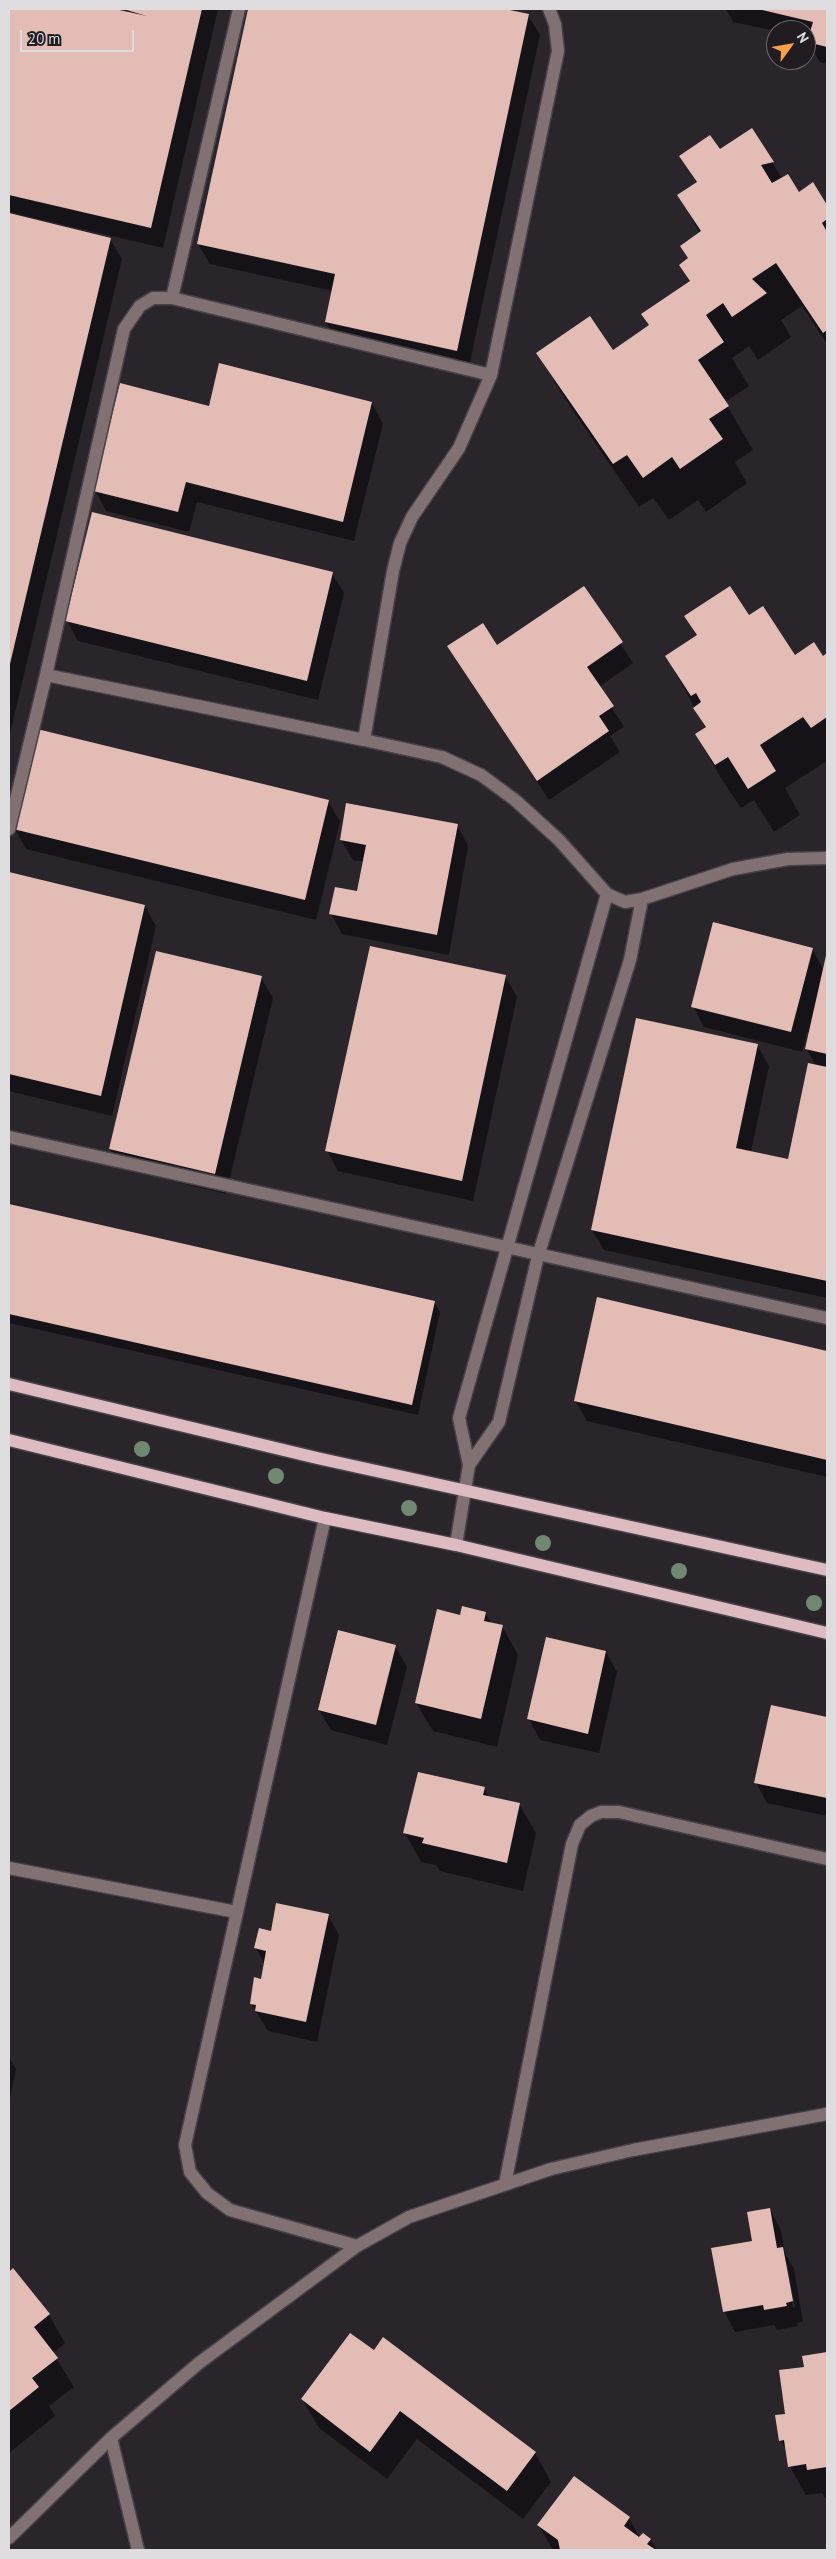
<!DOCTYPE html>
<html>
<head>
<meta charset="utf-8">
<style>
  body { margin:0 }
  #map { position:relative; width:836px; height:2559px; overflow:hidden; background:#29252b; font-family:"PT Sans",sans-serif }
  canvas { display:block }
  .frame { position:absolute; inset:0; border:10px solid #dfdce0; pointer-events:none }
  .north { position:absolute; left:766px; top:20px; width:50px; height:50px; box-sizing:border-box; background:#201c21; border:1px solid #6c696d; border-radius:50%; rotate:58deg; font-size:14px; font-weight:700; line-height:20px; text-align:center; color:#dfdce0 }
  .north::after { content:''; display:block; margin:auto; width:18px; height:22px; background:#f8a14a; clip-path:polygon(50% 0,100% 100%,50% 72%,0 100%) }
  .scale { position:absolute; left:20px; top:30px; width:114px; height:22px; box-sizing:border-box; border:2px solid #dfdce0; border-top:0; padding-left:6px; font-size:15px; line-height:18px; white-space:nowrap; color:#dfdce0; -webkit-text-stroke:4px #201c21; paint-order:stroke }
</style>
</head>
<body>
<div id="map">
<canvas width="836" height="2559"></canvas>
<div class="frame"></div>
<div class="north">N</div>
<div class="scale">20 m</div>
</div>
<script>
const c = document.querySelector('canvas').getContext('2d');
c.lineJoin = 'round';
function fill(path, color) {
  c.fillStyle = color;
  c.fill(path, 'evenodd');
}
function toPath(rows) {
  const path = new Path2D();
  for (const r of rows) {
    path.moveTo(r[0], r[1]);
    for (let i = 2; i < r.length; i += 2) path.lineTo(r[i], r[i + 1]);
  }
  return path;
}
function stroke(path, color, width, dash) {
  c.strokeStyle = color;
  c.lineWidth = width;
  c.lineCap = dash ? 'butt' : 'round';
  c.setLineDash(dash || []);
  c.stroke(path);
}
fill(toPath([
  [9,9,218,9,163,248,9,212],
  [249,9,499,9,528,15,540,35,468,371,338,342,326,322,333,291,210,264,198,244],
  [726,9,827,9,827,64,820,62,808,42,809,38,806,37,806,30,776,31,733,22],
  [719,151,772,162,782,179,799,193,812,184,827,207,827,344,802,306,781,320,791,337,758,360,749,346,732,358,749,386,725,402,753,450,735,462,747,483,706,512,698,500,669,520,653,498,639,507,563,396,538,353,612,351,649,326,643,314,690,282,680,265,689,259,700,233,679,196,697,184,681,156],
  [9,215,110,239,122,259,9,738],
  [372,403,383,424,354,541,197,502,189,532,106,511,95,490,209,407],
  [332,573,344,593,318,700,78,641,67,621],
  [583,587,633,663,599,687,624,727,610,736,620,752,549,800,449,647,497,646],
  [748,616,795,657,822,657,827,654,827,761,785,788,800,815,774,832,754,800,741,808,721,778,696,735,706,729,667,657,697,636,686,617],
  [328,801,340,822,316,920,26,849,15,829],
  [347,805,457,825,468,846,449,955,342,934,331,914,358,893,364,862,353,860,341,840],
  [9,874,145,906,156,926,112,1116,9,1091],
  [812,949,824,970,827,954,827,1298,604,1250,592,1230,757,1045,769,1066,751,1152,789,1160,816,1066,806,1048,809,1033,807,1032,802,1052,704,1027,693,1006],
  [505,976,517,997,473,1201,338,1171,327,1151],
  [261,978,273,998,226,1194,122,1169,110,1149],
  [9,1205,434,1302,440,1312,418,1415,9,1323],
  [598,1298,827,1352,827,1477,587,1421,575,1400],
  [485,1613,492,1624,502,1626,518,1655,497,1747,433,1731,416,1703,461,1616],
  [395,1646,407,1667,387,1745,331,1730,319,1710],
  [606,1652,617,1672,599,1753,540,1740,529,1719],
  [771,1707,827,1718,827,1816,767,1803,756,1782],
  [484,1789,489,1797,519,1804,536,1833,523,1891,440,1871,436,1865,421,1862,405,1833],
  [328,1915,339,1935,317,2042,268,2031,251,2004,262,1980,265,1965,256,1948],
  [9,2057,16,2069,9,2103],
  [770,2210,781,2230,785,2253,794,2269,803,2322,797,2323,798,2326,777,2330,774,2325,735,2332,724,2311],
  [784,2260,787,2263,795,2307,793,2308],
  [13,2270,49,2315,65,2343,53,2353,74,2387,49,2406,55,2416,9,2453,9,2273],
  [374,2352,535,2453,551,2482,523,2519,417,2439,387,2479,319,2428,302,2399],
  [827,2353,827,2498,825,2498,822,2493,806,2495,790,2467,787,2451,781,2441,777,2416,787,2415,805,2368,803,2357],
  [629,2518,640,2538,650,2539,657,2550,553,2550,539,2526]
]), '#0007');
fill(toPath([
  [9,9,115,9,147,16,123,9,202,9,151,228,9,195],
  [248,9,505,9,529,14,457,351,325,322,335,274,197,244],
  [758,9,827,9,827,47,807,42,813,22],
  [752,128,774,162,761,165,772,183,788,174,799,192,813,182,827,205,827,219,822,223,827,232,827,330,823,333,776,263,752,279,767,293,732,317,723,303,706,315,724,342,698,360,729,406,709,419,723,439,680,469,672,457,643,478,627,455,613,464,536,353,590,316,613,350,649,325,641,314,690,281,679,265,688,258,680,246,701,231,677,195,697,182,679,156,710,135,720,149],
  [9,213,111,238,9,668],
  [219,363,372,402,343,522,186,482,178,512,93,491,120,383,209,406],
  [92,512,333,572,307,681,65,621],
  [584,586,623,642,587,667,614,706,599,716,609,731,537,781,447,646,483,623,497,645],
  [730,586,749,615,763,606,795,655,814,642,823,656,827,653,827,717,811,728,803,717,760,745,776,771,748,789,728,757,715,765,695,734,706,727,693,708,701,702,696,693,691,696,665,656,697,635,684,616],
  [37,729,329,800,305,900,13,829],
  [346,803,458,824,437,935,329,914,335,887,357,891,366,845,340,840],
  [9,872,145,905,101,1096,9,1074],
  [713,922,813,948,791,1032,691,1007],
  [370,946,506,975,462,1181,325,1151],
  [156,951,262,976,215,1174,109,1149],
  [827,951,827,1054,805,1049],
  [636,1018,758,1044,736,1148,788,1159,808,1063,827,1067,827,1281,591,1230],
  [9,1204,435,1301,412,1405,9,1314],
  [597,1297,827,1351,827,1460,574,1401],
  [462,1606,486,1612,484,1621,503,1625,481,1719,415,1703,437,1609,460,1615],
  [338,1630,396,1645,376,1725,318,1710],
  [546,1637,606,1651,588,1734,527,1719],
  [771,1705,827,1717,827,1798,754,1783],
  [418,1772,485,1787,483,1795,520,1803,507,1863,422,1843,424,1838,403,1833],
  [276,1903,329,1914,306,2022,255,2011,256,2005,250,2004,254,1977,261,1979,266,1951,254,1948,259,1928,271,1931],
  [770,2208,777,2248,783,2247,793,2301,786,2303,787,2306,764,2310,763,2305,723,2312,711,2248,752,2241,747,2212],
  [13,2268,50,2314,34,2327,58,2358,32,2378,39,2387,9,2411,9,2272],
  [350,2333,374,2350,383,2337,536,2452,507,2491,400,2411,370,2452,301,2399],
  [827,2352,827,2467,807,2470,806,2464,788,2467,784,2440,779,2441,775,2415,785,2414,779,2370,804,2367,802,2356],
  [574,2476,630,2517,624,2526,639,2537,643,2533,651,2539,647,2544,656,2550,560,2550,558,2540,537,2525]
]), '#e3bcb6');
const minor = toPath([
  [549,9,555,24,558,51,491,375,459,448,412,517,400,543,393,571,364,740,442,757,481,775,515,800,559,840,607,894,625,902,642,899,733,869,788,859,827,858],
  [172,298,239,9],
  [46,675,364,740],
  [9,829,46,675,124,329,140,306,153,298,172,298,491,375],
  [9,1137,827,1318],
  [469,1465,499,1422,538,1256,630,960,642,899],
  [325,1518,185,2145,190,2172,207,2193,230,2210,357,2246],
  [456,1545,469,1465,459,1418,607,894],
  [9,1868,236,1912],
  [505,2184,572,1844,580,1825,591,1816,601,1812,619,1812,827,1859],
  [111,2438,138,2550],
  [9,2538,111,2438,199,2363,357,2246,409,2217,551,2169,633,2150,827,2114]
]);
const major = toPath([
  [9,1384,317,1458,827,1570],
  [9,1440,325,1518,456,1545,827,1633]
]);
stroke(minor, '#464248', 15);
stroke(major, '#464248', 15);
stroke(minor, '#817173', 12);
stroke(major, '#ddbbc1', 12);
c.fillStyle = '#708771';
for (const [x, y] of [
  [142,1449],
  [276,1476],
  [409,1508],
  [543,1543],
  [679,1571],
  [814,1603]
]) {
  c.beginPath();
  c.arc(x, y, 8, 0, 2 * Math.PI);
  c.fill();
}
</script>
</body>
</html>
